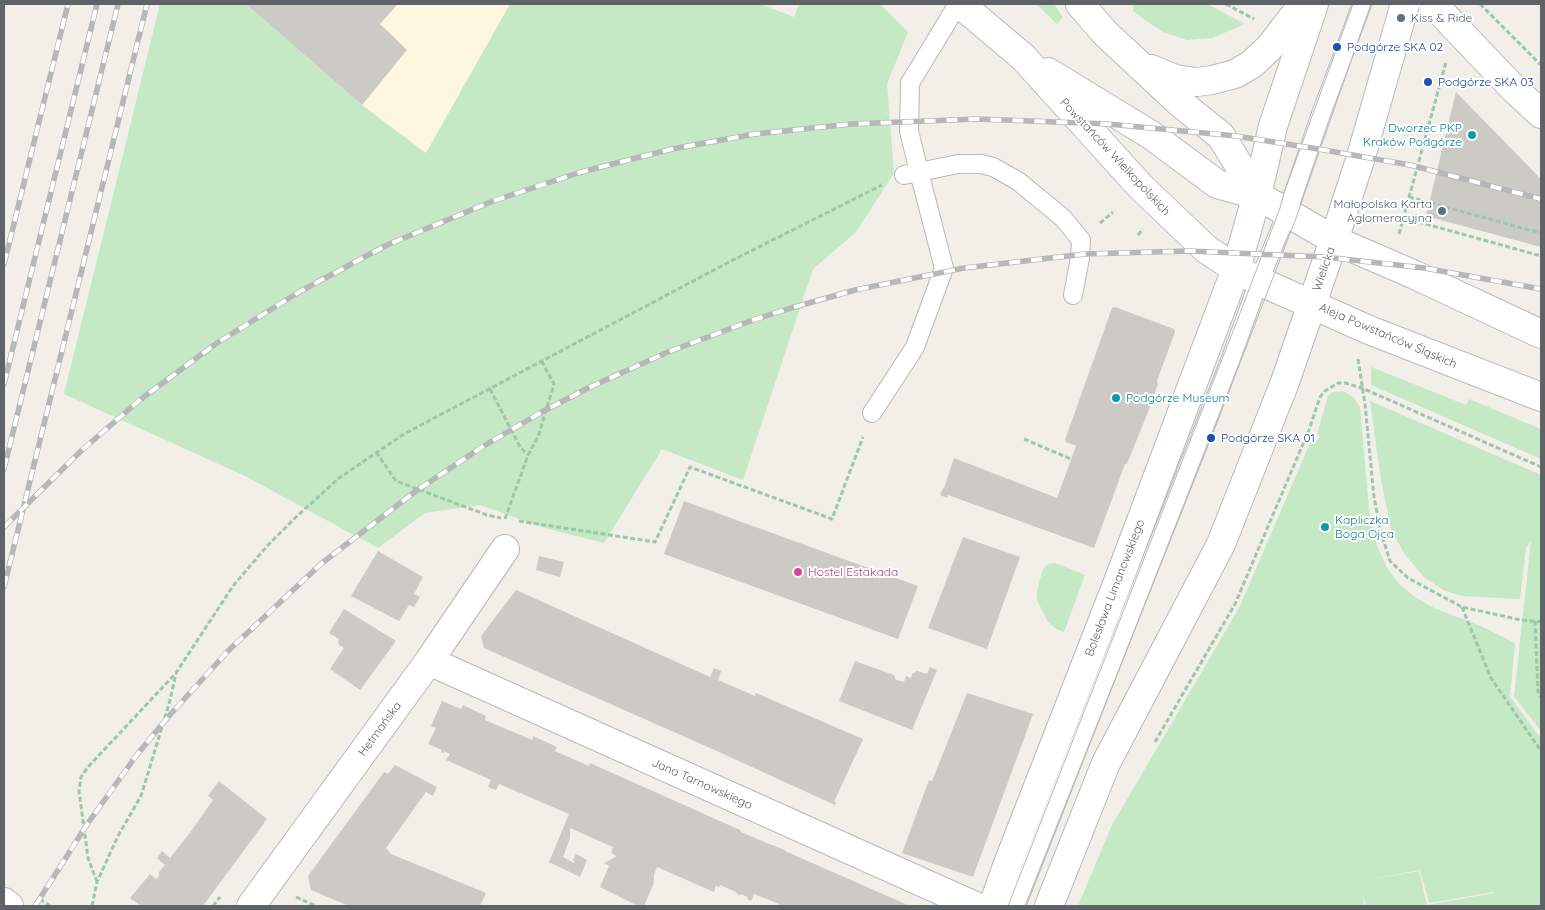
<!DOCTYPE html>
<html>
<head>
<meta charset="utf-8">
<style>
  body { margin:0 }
  #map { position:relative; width:1545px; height:910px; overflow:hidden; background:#f1efe8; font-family:Quicksand,sans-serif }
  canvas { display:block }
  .frame { position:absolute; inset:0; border:5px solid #5f6368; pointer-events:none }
</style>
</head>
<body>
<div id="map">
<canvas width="1545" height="910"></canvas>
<div class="frame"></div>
</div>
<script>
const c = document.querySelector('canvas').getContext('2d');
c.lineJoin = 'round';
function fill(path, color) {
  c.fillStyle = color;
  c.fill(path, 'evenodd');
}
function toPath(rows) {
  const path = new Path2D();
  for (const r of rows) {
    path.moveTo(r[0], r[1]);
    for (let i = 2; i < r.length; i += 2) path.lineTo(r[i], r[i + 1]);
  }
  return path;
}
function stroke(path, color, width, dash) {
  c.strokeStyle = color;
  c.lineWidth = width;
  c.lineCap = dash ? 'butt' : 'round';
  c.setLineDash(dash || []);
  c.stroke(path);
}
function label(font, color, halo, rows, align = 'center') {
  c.font = font + ' Quicksand,sans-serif';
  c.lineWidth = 4;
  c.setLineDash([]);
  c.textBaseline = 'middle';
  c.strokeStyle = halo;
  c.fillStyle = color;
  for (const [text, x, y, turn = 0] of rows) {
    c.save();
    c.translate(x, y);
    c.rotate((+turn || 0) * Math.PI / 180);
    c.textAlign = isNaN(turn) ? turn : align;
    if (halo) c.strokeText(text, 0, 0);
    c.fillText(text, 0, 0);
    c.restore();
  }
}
fill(toPath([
  [246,4,510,4,426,153,362,105]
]), '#fef7e0');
fill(toPath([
  [160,4,246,4,362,105,426,153,510,4,760,4,794,17,799,4,880,4,908,32,887,84,894,173,856,232,813,269,743,480,662,449,604,543,545,528,480,505,425,513,378,548,245,476,64,394],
  [1036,4,1054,4,1063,17,1057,24],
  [1133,4,1207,4,1245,24,1212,38,1187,40,1163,32,1148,22,1133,11],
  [1371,367,1466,405,1469,399,1541,429,1541,459,1371,385],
  [1343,391,1353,397,1360,407,1369,509,1376,543,1387,568,1400,585,1415,597,1434,608,1483,627,1515,643,1510,697,1541,738,1541,906,1366,906,1363,894,1364,906,1078,906,1112,825,1239,608,1310,443,1316,442,1320,437,1317,434,1328,396,1333,392],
  [1420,870,1429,903,1494,892,1496,899,1494,893,1427,905,1419,871,1361,881],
  [1370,401,1541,475,1541,731,1514,696,1531,541,1526,548,1520,599,1461,596,1443,590,1424,577,1406,556,1391,530,1381,480],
  [1055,563,1085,575,1064,632,1056,629,1048,622,1037,600,1037,590,1043,569,1048,564]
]), '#c5e8c5');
fill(toPath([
  [246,4,398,4,380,24,407,50,362,105],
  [1456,92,1541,179,1541,247,1426,216],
  [1115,307,1174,329,1175,332,1157,381,1158,384,1148,412,1127,464,1125,464,1094,548,948,495,947,498,940,495,943,488,944,488,954,458,1057,498,1076,446,1066,442,1065,440,1112,308],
  [684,501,918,586,898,639,664,554],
  [963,537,1020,557,987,649,928,628],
  [378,551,423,577,414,594,420,597,414,607,409,605,399,621,351,596],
  [539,556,564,562,560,577,536,570],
  [516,590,710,677,714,668,721,671,718,680,755,696,756,693,863,739,834,802,836,802,835,805,719,752,484,648,481,636],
  [344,609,396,641,360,690,330,669,344,648,339,645,338,642,339,639,329,633],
  [855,661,894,675,896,680,904,682,906,676,911,678,912,674,917,671,927,674,930,667,937,670,912,730,839,701],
  [967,693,1033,714,973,877,902,853,929,780,932,781],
  [442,701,461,709,463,705,486,716,485,720,532,740,533,736,557,747,555,751,589,766,590,763,740,830,741,832,762,841,762,840,764,842,785,850,785,851,910,906,779,906,779,904,754,894,751,901,747,899,748,897,740,894,739,896,736,892,720,885,719,887,716,886,714,892,657,867,654,875,654,883,644,906,638,906,600,887,609,866,604,863,617,856,611,853,613,847,570,828,570,838,563,857,574,863,575,862,573,860,576,854,587,860,580,877,549,862,569,814,499,784,496,790,488,787,491,780,446,760,450,754,444,751,444,753,441,752,442,750,428,744,436,728,431,726],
  [395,765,437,787,433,796,426,792,386,848,391,854,486,893,480,906,349,906,311,890,308,876,384,772,388,774],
  [219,781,267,819,203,906,141,906,130,898,150,874,156,879,159,876,159,872,165,865,157,858,162,851,170,858,189,834,213,800,208,796]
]), '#cccac5');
const service = toPath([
  [958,4,910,83,909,131,919,172,958,164,981,164,993,167,1018,181,1063,218,1081,240,1080,258,1073,295],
  [872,413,915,347,944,268,919,172,904,175],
  [1016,906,1230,361,1259,281,1287,213,1321,114,1362,4]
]);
const minor = toPath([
  [429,661,975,906],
  [4,902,9,906],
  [251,906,429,661,505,549]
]);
const tertiary = toPath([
  [993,906,1007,866,1119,579,1236,269,1257,195,1273,126,1314,4],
  [1049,906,1106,763,1221,544,1285,382,1334,240]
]);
const secondary = toPath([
  [960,4,1023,57,1140,186,1206,249,1236,269,1259,281,1369,330,1541,397],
  [1080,4,1105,33,1179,102,1221,136,1257,195],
  [1151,69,1175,79,1197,82,1212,80,1235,74,1252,64,1270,47,1303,4],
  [1048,72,1151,135,1217,184,1257,195,1334,240,1415,275,1541,334],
  [1513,88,1541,114],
  [1334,240,1360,160,1405,4]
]);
stroke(service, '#b5b8bc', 20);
stroke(minor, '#b5b8bc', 30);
stroke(tertiary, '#b5b8bc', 30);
stroke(secondary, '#b6babf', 30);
stroke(toPath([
  [1226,4,1254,19],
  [1480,4,1541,65],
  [1409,197,1541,233],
  [1404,218,1541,256],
  [1100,223,1113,212],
  [1399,234,1446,62],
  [1138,235,1143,229],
  [1358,359,1365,404,1374,497,1381,533,1390,561,1408,578,1462,607,1521,620,1541,622],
  [490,389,520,447,528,455],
  [1024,439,1071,459],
  [376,452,396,481,487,515,501,518],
  [505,519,528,455,538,437,554,384,542,362],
  [519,521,655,542,690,467,832,519,863,437],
  [1462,607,1491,678,1541,751],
  [1535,621,1538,692,1541,697],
  [1155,742,1235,604,1309,430,1320,397,1325,391,1338,383,1345,383,1362,388,1541,467],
  [97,882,88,858,79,791,81,777,88,767,176,673,233,586,268,545,295,518,339,478,404,434,733,260,882,185],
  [296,897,316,906],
  [40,899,50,906],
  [92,906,97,882,118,836,141,796,169,704,176,674],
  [213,906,220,897]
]), '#9cc7a9', 3, [5, 2.5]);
stroke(service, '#fff', 18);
stroke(minor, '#fff', 28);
stroke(tertiary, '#fff', 28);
stroke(secondary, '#fff', 28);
stroke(toPath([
  [1008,906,1237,321,1280,208,1284,193,1353,4],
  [1025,906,1211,438,1296,218,1371,4]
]), '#b6b7b8', 1);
const rail = toPath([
  [4,264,68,4],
  [4,384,97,4],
  [4,469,118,4],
  [4,527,82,450,141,399,217,343,299,292,387,245,493,201,581,172,672,149,755,134,851,124,977,119,1108,124,1236,136,1324,150,1410,165,1541,199],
  [4,587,147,4],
  [35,906,88,823,136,756,168,717,228,651,322,563,416,491,482,447,540,413,588,388,668,352,753,320,791,308,855,290,964,268,1085,254,1189,251,1325,257,1424,268,1541,289]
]);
stroke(rail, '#b6b7b8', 5.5);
stroke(rail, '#fff', 4, [11]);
const secondaryBridge = toPath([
  [1433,4,1513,88]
]);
stroke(secondaryBridge, '#b6babf', 30, []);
stroke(secondaryBridge, '#fff', 28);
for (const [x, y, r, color] of [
  [1401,18,5,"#5c6f8a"],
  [1337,47,5,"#1a4fb4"],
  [1428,82,5,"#1a4fb4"],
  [1472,135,5,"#0f9aa8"],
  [1442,211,5,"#5c6f8a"],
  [1116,398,5,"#0f9aa8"],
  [1211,438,5,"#1a4fb4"],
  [1325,527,5,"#0f9aa8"],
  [798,572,5,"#d1479c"]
]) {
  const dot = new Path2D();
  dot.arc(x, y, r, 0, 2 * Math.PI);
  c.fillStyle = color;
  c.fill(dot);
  stroke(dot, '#fff', 2);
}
label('12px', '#4e5e75', '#fff', [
  ["Kiss & Ride",1411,18],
  ["Małopolska Karta",1432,204,"right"],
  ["Aglomeracyjna",1432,218,"right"]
], 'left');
label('12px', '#164399', '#fff', [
  ["Podgórze SKA 02",1347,47],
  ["Podgórze SKA 03",1438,82],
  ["Podgórze SKA 01",1221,438]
], 'left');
label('12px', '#0d838f', '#fff', [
  ["Dworzec PKP",1462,128,"right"],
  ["Kraków Podgórze",1462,142,"right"],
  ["Podgórze Museum",1126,398],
  ["Kapliczka",1335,520],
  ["Boga Ojca",1335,534]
], 'left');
label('12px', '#5f6368', '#fff', [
  ["Powstańców Wielkopolskich",1115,157,47],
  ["Wielicka",1324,269,-71],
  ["Aleja Powstańców Śląskich",1388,336,23],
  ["Bolesława Limanowskiego",1115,588,-69],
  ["Hetmańska",380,729,-54],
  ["Jana Tarnowskiego",702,784,24]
]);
label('12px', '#b23c85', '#fff', [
  ["Hostel Estakada",808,572]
], 'left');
</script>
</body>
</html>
